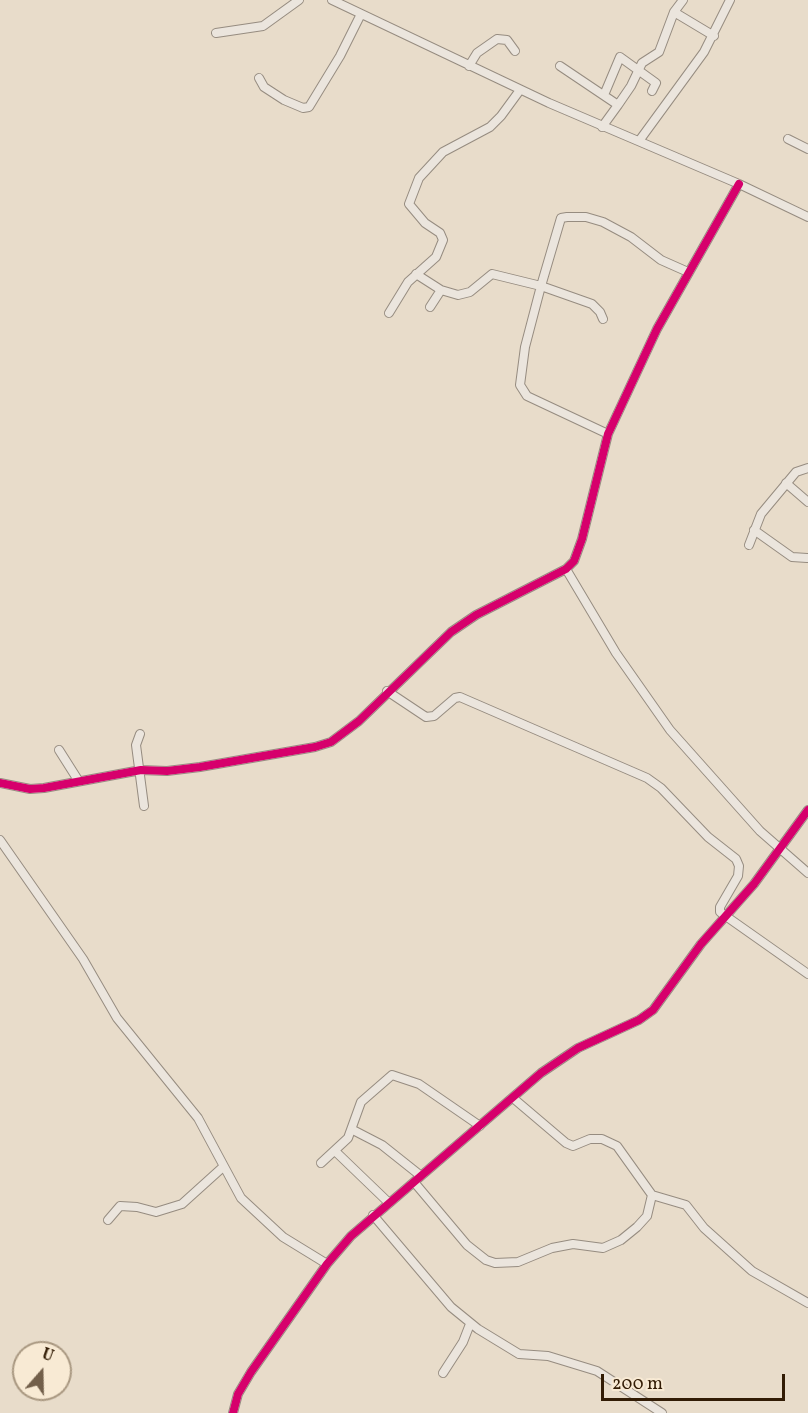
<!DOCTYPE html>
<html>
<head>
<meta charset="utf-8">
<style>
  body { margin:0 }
  #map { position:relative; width:808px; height:1413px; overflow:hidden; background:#e8dcca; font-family:Vollkorn,serif }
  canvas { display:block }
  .north { position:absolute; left:12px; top:1341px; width:60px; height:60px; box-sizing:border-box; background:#f8ead4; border:2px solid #a99881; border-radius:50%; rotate:20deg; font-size:16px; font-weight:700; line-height:24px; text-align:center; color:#321c05 }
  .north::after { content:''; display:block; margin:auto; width:21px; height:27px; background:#725f4a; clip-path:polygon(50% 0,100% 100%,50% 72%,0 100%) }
  .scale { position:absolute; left:601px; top:1374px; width:184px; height:27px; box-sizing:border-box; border:3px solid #321c05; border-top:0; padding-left:8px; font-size:18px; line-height:21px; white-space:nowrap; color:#321c05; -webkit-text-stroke:4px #f8ead4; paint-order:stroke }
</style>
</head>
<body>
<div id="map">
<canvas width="808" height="1413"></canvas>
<div class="north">U</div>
<div class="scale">200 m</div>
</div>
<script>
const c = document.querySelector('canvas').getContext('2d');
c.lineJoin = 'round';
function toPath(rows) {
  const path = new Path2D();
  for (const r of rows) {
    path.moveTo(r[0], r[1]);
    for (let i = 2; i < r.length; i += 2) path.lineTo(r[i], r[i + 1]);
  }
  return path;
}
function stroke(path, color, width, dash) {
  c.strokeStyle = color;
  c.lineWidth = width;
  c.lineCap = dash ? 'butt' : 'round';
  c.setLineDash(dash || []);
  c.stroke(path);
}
const minor = toPath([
  [332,0,549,103,739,184,808,217],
  [674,12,714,36],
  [216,33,263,26,299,0],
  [469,66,477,53,497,39,507,40,515,51],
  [560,66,618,105,602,127],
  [259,78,264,87,284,100,303,108,309,107,340,56,361,14],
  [604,95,620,57,656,83,652,91],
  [618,105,631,86,642,63,659,52,674,12,683,0],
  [788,139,808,149],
  [639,141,704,52,730,0],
  [416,274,441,290,458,295,470,292,492,274,541,286,561,218,567,217,586,217,603,222,631,237,661,260,688,272],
  [430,307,441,290],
  [389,313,408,282,436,257,443,240,440,233,425,223,409,204,419,178,443,152,490,127,501,116,520,90],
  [603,319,600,312,592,304,541,286,525,347,520,385,527,396,608,434],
  [786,483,808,502],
  [754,530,792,557,807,558],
  [749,545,761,514,796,472,808,468],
  [566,569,616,653,670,730,760,831,808,873],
  [387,691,426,717,434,716,455,698,460,697,647,778,661,788,708,837,736,859,739,866,738,876,720,907,720,912,808,974],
  [140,734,136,745,144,806],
  [59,750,78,780],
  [0,783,30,789,44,788,141,770,167,771,200,767,315,747,331,742,359,721,451,632,476,615,566,569,574,561,582,539,608,434,657,329,739,184],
  [0,840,83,959,117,1018,198,1118,241,1198,283,1237,327,1264],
  [353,1130,382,1145,421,1176],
  [335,1151,388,1202],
  [321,1163,348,1138,361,1102,392,1075,419,1084,480,1126],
  [414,1182,467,1245,486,1260,495,1263,518,1262,552,1248,573,1244,603,1248,621,1240,637,1227,647,1216,652,1195,617,1146,602,1139,590,1139,573,1146,566,1143,513,1098],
  [652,1195,686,1205,704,1228,752,1271,808,1303],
  [373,1215,451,1307,478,1329,519,1354,548,1356,597,1371,662,1413],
  [108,1220,120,1206,137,1207,156,1212,182,1204,223,1167],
  [443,1373,463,1342,470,1324],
  [233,1413,238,1394,251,1372,327,1264,351,1236,541,1073,578,1048,639,1020,653,1010,701,944,754,884,808,810]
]);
stroke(minor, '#968c80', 10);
stroke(minor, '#ebe5dd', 8);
stroke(toPath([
  [0,783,30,789,44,788,141,770,167,771,200,767,315,747,331,742,359,721,451,632,476,615,566,569,574,561,582,539,608,434,657,329,739,184],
  [233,1413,238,1394,251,1372,327,1264,351,1236,541,1073,578,1048,639,1020,653,1010,701,944,754,884,808,810]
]), '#d6006c', 8);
</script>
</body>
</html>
